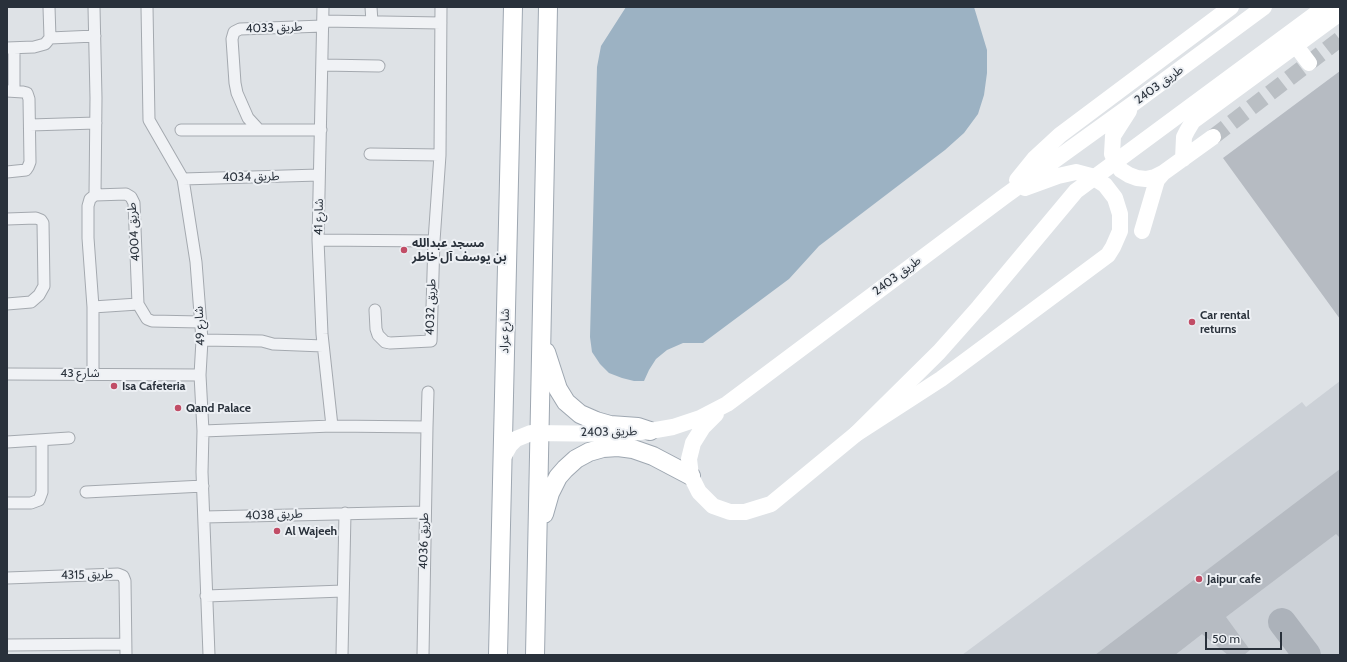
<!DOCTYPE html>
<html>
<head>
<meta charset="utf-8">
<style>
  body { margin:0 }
  #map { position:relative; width:1347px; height:662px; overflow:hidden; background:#dee2e6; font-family:Cabin,sans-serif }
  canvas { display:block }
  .frame { position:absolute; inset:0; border:8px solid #29313b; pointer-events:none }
  .scale { position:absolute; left:1205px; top:632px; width:77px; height:18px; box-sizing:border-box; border:2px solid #29313b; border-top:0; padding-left:5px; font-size:12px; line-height:14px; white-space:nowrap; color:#29313b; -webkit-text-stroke:3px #edf0f4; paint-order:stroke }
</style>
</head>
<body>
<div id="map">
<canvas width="1347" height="662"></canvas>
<div class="frame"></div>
<div class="scale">50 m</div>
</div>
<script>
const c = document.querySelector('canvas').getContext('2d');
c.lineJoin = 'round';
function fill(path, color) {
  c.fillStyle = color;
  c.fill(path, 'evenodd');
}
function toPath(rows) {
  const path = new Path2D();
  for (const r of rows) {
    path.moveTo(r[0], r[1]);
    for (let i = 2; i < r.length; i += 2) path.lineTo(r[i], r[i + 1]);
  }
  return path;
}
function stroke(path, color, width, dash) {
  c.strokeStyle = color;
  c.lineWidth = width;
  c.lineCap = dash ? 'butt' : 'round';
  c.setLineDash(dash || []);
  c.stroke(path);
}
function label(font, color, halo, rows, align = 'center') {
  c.font = font + ' Cabin,"Noto Sans Arabic",sans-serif';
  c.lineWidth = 4;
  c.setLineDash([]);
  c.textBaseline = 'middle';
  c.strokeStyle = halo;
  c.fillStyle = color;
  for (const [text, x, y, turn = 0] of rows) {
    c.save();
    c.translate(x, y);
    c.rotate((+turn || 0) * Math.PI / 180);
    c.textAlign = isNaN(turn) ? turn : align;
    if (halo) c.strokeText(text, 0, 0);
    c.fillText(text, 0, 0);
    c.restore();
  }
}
fill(toPath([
  [1340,381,1340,655,962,655,1302,402,1306,407]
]), '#ccd1d7');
fill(toPath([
  [626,7,974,7,987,50,987,73,984,95,978,114,964,133,945,150,819,246,789,279,703,343,683,343,667,350,656,359,649,370,644,381,634,381,622,378,609,373,600,364,592,352,590,337,597,67,601,46]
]), '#9cb2c3');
stroke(toPath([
  [1282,622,1307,655]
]), '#acb2ba', 28);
fill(toPath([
  [1340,71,1340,319,1223,158],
  [1340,469,1340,538,1336,534,1226,617,1250,650,1244,655,1228,655,1202,634,1175,655,1095,655]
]), '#b6bbc2');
stroke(toPath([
  [1213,137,1340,39]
]), '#babfc4', 16, [16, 8]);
const minor = toPath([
  [49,7,50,38,95,36],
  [147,7,149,120,183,179,196,262,202,340,200,375,203,431,202,472,209,655],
  [323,7,318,240,322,334,332,426],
  [371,7,372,22],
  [323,21,441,23],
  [7,48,34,47,45,44,50,38],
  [14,49,14,91],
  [322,65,379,66],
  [7,91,23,92,27,93,29,99,30,162,28,167,26,170,7,172],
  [30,125,96,123],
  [181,130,321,130],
  [259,130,248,118,237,93,235,83,232,39,234,32,240,29,323,26],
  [370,154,440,155],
  [183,179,319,175],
  [7,219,36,218,41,220,43,223,44,286,39,295,31,302,7,304],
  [318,240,434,241],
  [138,304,147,319,152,321,200,322],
  [93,307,138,304,134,203,131,197,126,194,95,195,96,98,94,7],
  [375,310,376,329,378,335,385,342,390,343,431,341,434,241,440,155,441,7],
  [202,340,262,341,273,344,323,346],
  [93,373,93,307,88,238,88,206,90,199,95,195],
  [7,374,200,375],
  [427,427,428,392],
  [203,431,332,426,427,427,423,655],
  [7,442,69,438],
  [86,492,203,486],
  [7,503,31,503,39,500,42,492,42,441],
  [204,517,424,512],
  [7,578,118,574,123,576,125,581,126,655],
  [206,596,343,591],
  [7,645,125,644],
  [342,655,345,513]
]);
const primary = toPath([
  [546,352,558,389,566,402,580,414,596,421,610,425,638,427,650,431],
  [544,514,550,493,558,477,565,469,576,459,589,452,603,448,618,447,633,449,653,456,691,476],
  [498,655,513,7],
  [535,655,548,7]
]);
stroke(minor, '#a4a9af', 13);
stroke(primary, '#9ea7b1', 20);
stroke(minor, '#f0f2f5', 11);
stroke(toPath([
  [1296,46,1309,63],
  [1129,111,1113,136,1112,154,1116,163,1121,170,1129,175,1137,178,1146,179,1155,177,1163,173,1213,137],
  [1183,159,1184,137,1187,131,1193,121,1340,13],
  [1017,180,1034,159,1060,135,1231,7],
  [1142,231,1157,180,1163,173],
  [716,414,703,427,693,443,689,459,691,476,699,492,713,506,730,512,745,512,771,504,856,434,941,379,1108,255,1113,247,1120,231,1120,214,1115,198,1105,185,1091,176,1076,172,1058,176,1025,188],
  [502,459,510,445,516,439,531,433,619,434,650,431,673,427,700,418,727,404,1005,196,1134,103,1264,7]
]), '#fff', 16);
stroke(primary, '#fff', 18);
stroke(toPath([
  [856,434,939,352,979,307,1076,191,1325,7]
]), '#fff', 16);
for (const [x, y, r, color] of [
  [404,250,4,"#c14d66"],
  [1192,322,4,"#c14d66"],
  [114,386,4,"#c14d66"],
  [178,408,4,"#c14d66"],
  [277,531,4,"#c14d66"],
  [1199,579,4,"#c14d66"]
]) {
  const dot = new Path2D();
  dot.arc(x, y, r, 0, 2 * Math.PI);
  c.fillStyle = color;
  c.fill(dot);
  stroke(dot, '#edf0f4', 1.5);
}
label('12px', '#29313b', '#edf0f4', [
  ["طريق 4033",274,28,-2],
  ["طريق 2403",1159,85,-36],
  ["طريق 4034",251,177,-1],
  ["شارع 41",319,217,-89],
  ["طريق 4004",134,232,-94],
  ["طريق 2403",897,276,-37],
  ["طريق 4032",431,307,-88],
  ["شارع 49",200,326,-93],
  ["شارع عراد",505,331,-89],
  ["شارع 43",80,373],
  ["طريق 2403",609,432,-1],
  ["طريق 4038",274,515,-2],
  ["طريق 4036",424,541,-89],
  ["طريق 4315",87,575,-1]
]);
label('bold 12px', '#29313b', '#edf0f4', [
  ["مسجد عبدالله",412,243],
  ["بن يوسف آل خاطر",412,257],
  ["Car rental",1200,315],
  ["returns",1200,329],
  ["Isa Cafeteria",122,386],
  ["Qand Palace",186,408],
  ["Al Wajeeh",285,531],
  ["Jaipur cafe",1207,579]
], 'left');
</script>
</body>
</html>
